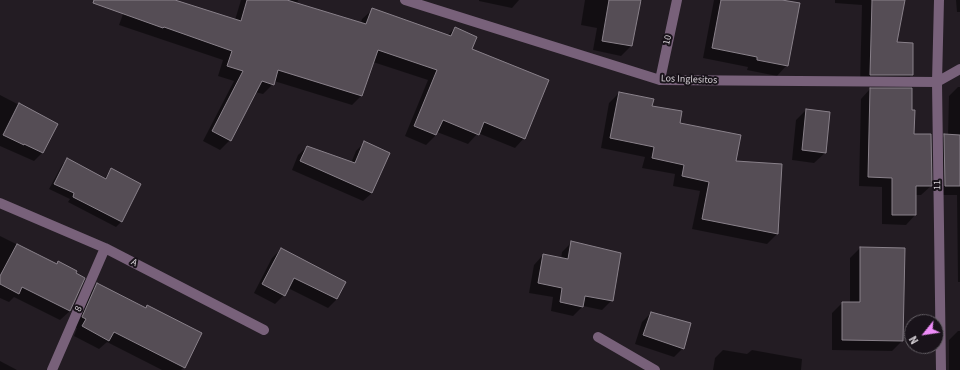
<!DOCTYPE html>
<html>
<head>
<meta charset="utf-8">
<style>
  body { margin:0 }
  #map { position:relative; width:960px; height:370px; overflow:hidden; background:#231c23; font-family:"Source Sans 3",sans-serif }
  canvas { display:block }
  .north { position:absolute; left:904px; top:314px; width:40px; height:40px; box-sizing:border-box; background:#19131a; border:1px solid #645f65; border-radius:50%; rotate:240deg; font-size:11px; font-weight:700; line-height:16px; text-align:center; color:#d5d0d5 }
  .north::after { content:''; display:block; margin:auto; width:14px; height:18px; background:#ee8cf8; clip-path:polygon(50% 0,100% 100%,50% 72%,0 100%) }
</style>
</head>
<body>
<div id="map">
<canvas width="960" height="370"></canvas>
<div class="north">N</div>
</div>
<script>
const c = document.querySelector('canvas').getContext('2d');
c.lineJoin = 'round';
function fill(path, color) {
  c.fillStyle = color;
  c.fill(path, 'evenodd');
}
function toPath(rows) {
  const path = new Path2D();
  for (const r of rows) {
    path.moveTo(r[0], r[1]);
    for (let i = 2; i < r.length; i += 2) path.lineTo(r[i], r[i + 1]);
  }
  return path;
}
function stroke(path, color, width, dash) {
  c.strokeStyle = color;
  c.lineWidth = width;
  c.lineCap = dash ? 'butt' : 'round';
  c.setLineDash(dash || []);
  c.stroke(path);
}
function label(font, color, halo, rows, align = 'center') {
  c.font = font + ' "Source Sans 3",sans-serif';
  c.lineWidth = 4;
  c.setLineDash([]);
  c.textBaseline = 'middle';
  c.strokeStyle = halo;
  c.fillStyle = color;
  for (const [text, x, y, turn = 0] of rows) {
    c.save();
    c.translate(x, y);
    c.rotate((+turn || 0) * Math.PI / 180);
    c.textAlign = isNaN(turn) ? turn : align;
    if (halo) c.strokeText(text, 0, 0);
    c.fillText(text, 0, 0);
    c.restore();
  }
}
fill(toPath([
  [126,0,172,0,235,20,241,0,298,0,297,4,361,23,362,19,372,10,447,36,455,28,471,49,524,138,515,148,478,133,468,144,437,132,436,135,426,145,405,136,428,80,373,62,362,95,352,105,274,81,273,84,263,94,255,92,230,140,220,150,203,141,234,81,218,76,223,60,119,25,128,1],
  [274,67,357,93,357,95,273,69],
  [479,0,519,0,512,8,479,1],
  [585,0,643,0,639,4,631,46,621,56,593,50,597,28,581,25],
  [714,0,777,0,787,65,777,76,747,70,748,67,703,58],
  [835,0,904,0,895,43,912,75,901,85,860,85,862,5,835,3],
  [956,0,960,0,960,12,957,12],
  [958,87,960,87,960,282,958,282,957,195,936,195,936,144,945,135,948,135,949,96],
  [870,89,911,111,913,135,931,186,921,195,915,195,915,215,906,225,882,224,882,187,859,186,861,99],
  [619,93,651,107,678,123,735,162,777,234,767,244,692,229,700,191,673,186,675,174,642,168,645,157,601,148,609,103],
  [0,95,56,124,42,153,34,161,0,146],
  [806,110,825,153,814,163,792,160,796,120],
  [364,143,372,193,363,201,292,170,298,155,307,147,351,163,356,151],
  [67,159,104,179,111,170,140,185,121,222,116,227,68,202,70,199,49,189,62,165],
  [0,236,84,278,70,311,60,320,14,297,9,302,0,298],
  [572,242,612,300,602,310,583,306,573,316,551,311,553,297,529,293,534,265,543,255,561,259,562,252],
  [860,248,902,341,892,351,832,350,832,313,842,303,850,303,850,258],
  [281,249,345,282,337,299,328,308,288,288,284,295,275,304,254,293,272,258],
  [97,285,184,367,181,370,162,370,107,342,99,349,74,336,77,328,74,327,88,294],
  [651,313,683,348,674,357,635,344,642,322],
  [958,331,960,331,960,370,949,370,949,340],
  [723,350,747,354,752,350,802,359,801,370,713,370,715,358],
  [0,361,17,370,0,370]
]), '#0007');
const building = toPath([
  [94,0,175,0,241,21,247,0,287,0,366,24,372,8,451,36,455,27,477,37,472,49,549,80,525,139,484,122,479,135,443,120,436,135,414,126,437,70,378,50,362,96,278,70,274,85,262,81,231,141,212,131,243,71,227,66,232,51,164,27,163,28,93,3,94,0],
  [609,0,641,0,632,46,602,41,609,0],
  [721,0,782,0,800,3,788,66,757,60,757,57,712,48,721,0],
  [872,0,905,0,897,42,913,43,913,75,870,75,872,0],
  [870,88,912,88,912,110,915,110,914,134,931,134,932,186,916,186,916,215,892,215,892,178,868,177,870,88],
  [619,92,654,99,652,106,682,111,680,123,741,135,736,161,782,164,778,234,702,219,709,182,682,176,684,165,652,158,654,147,610,138,619,92],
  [19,103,58,124,43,153,24,144,24,145,3,135,19,103],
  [806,109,830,112,826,153,802,150,806,109],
  [944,134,960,135,960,186,945,186,944,134],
  [364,141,390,153,372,193,300,161,307,146,355,163,364,141],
  [67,158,106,179,111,168,141,184,122,222,73,197,74,193,54,184,67,158],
  [571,241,621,253,613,301,585,296,583,307,560,302,562,288,538,283,543,254,568,259,571,241],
  [17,244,57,264,58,261,77,271,76,273,85,278,70,311,22,287,19,294,0,284,0,276,17,244],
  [860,247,905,248,903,341,842,340,842,302,860,302,860,247],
  [281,248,346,282,337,299,294,278,285,296,262,284,281,248],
  [97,283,146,308,147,305,202,333,185,368,114,332,109,341,82,326,86,319,82,317,97,283],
  [651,312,691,323,684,349,643,335,651,312]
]);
fill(building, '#554d55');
stroke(building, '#89818a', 1);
stroke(toPath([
  [405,0,660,80,937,82,960,69],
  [939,0,937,82,941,370],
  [660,80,677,0],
  [0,203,105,248,264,330],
  [598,337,655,370],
  [52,370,105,248]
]), '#78617a', 10);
label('10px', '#d5d0d5', '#19131a', [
  ["10",668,40,-78],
  ["Los Inglesitos",689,80,2],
  ["11",938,185,-91],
  ["A",134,263,28],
  ["8",79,309,-66]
]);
</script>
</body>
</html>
